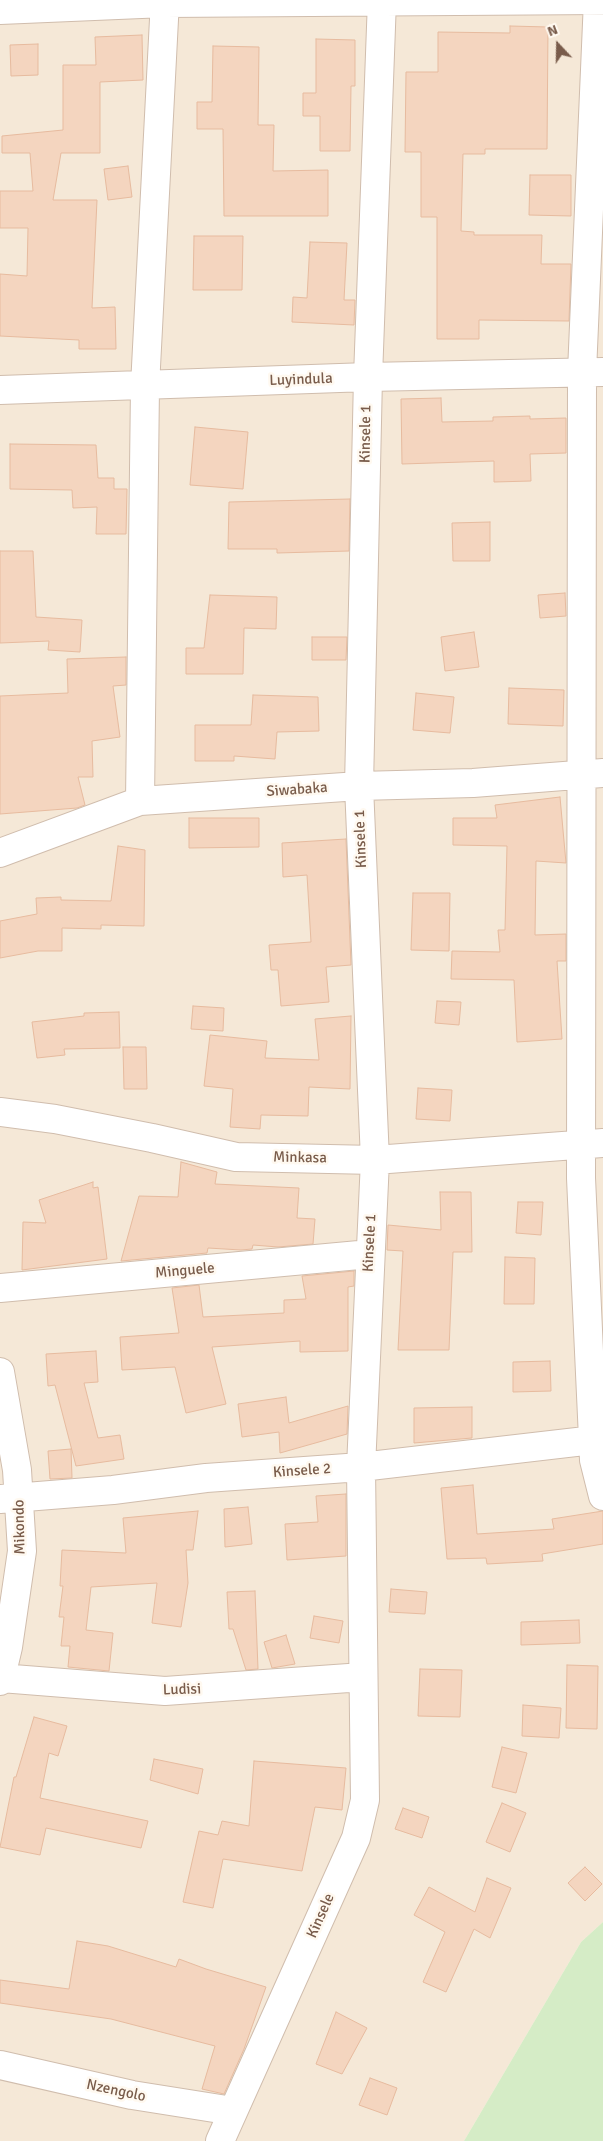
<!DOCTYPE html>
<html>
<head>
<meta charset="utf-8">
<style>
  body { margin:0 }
  #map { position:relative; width:603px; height:2141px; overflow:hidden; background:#fdf5e9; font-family:Signika,sans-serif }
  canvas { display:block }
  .north { position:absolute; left:533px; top:20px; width:50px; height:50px; -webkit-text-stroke:4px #fff9f0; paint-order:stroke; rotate:339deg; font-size:14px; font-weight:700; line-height:20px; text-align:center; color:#795c4b }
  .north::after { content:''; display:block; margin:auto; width:18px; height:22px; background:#795c4b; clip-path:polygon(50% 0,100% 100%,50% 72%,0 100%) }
</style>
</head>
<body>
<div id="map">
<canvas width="603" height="2141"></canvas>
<div class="north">N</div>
</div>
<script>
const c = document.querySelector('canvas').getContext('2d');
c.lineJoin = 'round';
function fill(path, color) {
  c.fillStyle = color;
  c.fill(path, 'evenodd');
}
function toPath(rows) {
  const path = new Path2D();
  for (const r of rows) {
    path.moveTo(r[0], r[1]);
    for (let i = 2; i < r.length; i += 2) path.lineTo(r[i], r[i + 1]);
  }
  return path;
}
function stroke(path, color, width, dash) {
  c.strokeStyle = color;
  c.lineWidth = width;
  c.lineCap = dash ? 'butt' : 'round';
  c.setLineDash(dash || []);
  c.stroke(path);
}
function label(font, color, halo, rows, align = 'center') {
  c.font = font + ' Signika,sans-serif';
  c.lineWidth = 5;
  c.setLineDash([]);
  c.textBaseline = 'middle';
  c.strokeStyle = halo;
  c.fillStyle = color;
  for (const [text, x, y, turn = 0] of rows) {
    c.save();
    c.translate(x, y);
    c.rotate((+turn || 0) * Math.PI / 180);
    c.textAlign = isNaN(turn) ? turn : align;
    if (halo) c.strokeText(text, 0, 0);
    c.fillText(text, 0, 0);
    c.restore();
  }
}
fill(toPath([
  [0,0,603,0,603,1922,581,1942,464,2141,0,2141]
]), '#f5e8d7');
fill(toPath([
  [603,1922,603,2141,464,2141,581,1942]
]), '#d5ecc6');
const building = toPath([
  [510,26,548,27,547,149,485,149,485,154,463,154,461,231,474,232,474,235,542,235,541,264,571,264,569,321,479,320,479,339,437,339,437,217,421,217,421,152,405,152,406,72,438,72,438,32,510,33,510,26],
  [142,35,143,80,100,82,100,153,61,153,53,200,97,200,92,308,115,307,116,349,79,349,79,340,0,336,0,274,27,276,28,228,0,228,0,191,33,191,30,153,2,153,2,136,63,130,63,65,96,65,95,37,142,35],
  [316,39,355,40,355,86,351,86,350,151,320,151,320,116,303,116,303,93,316,93,316,39],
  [38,44,38,75,11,76,10,45,38,44],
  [213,46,259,47,258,125,274,125,273,171,328,170,328,216,224,216,223,129,197,129,197,102,212,102,213,46],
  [128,166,132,197,108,200,104,169,128,166],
  [530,175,571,175,571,216,529,215,530,175],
  [194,236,243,236,242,290,193,290,194,236],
  [310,242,347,243,344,300,355,300,354,325,292,322,293,297,307,298,310,242],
  [441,398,442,422,493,421,493,417,530,416,530,419,566,418,566,453,530,454,531,481,494,482,494,461,402,464,401,399,441,398],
  [195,427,248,432,243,489,190,485,195,427],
  [10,444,96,445,98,478,114,478,114,489,127,489,126,534,96,534,97,507,73,508,72,490,10,489,10,444],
  [350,499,349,551,277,553,277,549,228,549,229,502,350,499],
  [490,522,490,561,453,561,452,523,490,522],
  [0,551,33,551,36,617,82,620,80,652,48,650,49,641,0,643,0,551],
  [565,593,566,616,540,618,538,595,565,593],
  [210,595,277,597,276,629,244,628,243,674,186,674,186,648,204,648,210,595],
  [474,632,479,667,445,671,441,637,474,632],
  [312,637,347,637,346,660,312,660,312,637],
  [126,657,126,685,113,686,120,737,92,741,93,777,78,777,85,805,77,808,0,814,0,696,68,693,67,659,126,657],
  [509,688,564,690,563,726,508,724,509,688],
  [416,693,454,697,450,733,413,730,416,693],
  [253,695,318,697,319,731,277,732,275,759,234,756,234,761,195,761,195,725,251,725,253,695],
  [560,797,566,863,536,861,535,935,566,934,566,961,557,961,562,1039,517,1042,514,980,451,979,452,951,500,952,498,930,505,930,507,846,453,845,453,818,497,818,495,805,560,797],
  [189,818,259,818,259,847,189,848,189,818],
  [346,839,351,965,326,967,329,1002,281,1006,278,970,271,970,269,945,311,942,307,875,283,877,282,843,346,839],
  [118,846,145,850,144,926,101,925,101,929,62,928,62,951,38,951,0,958,0,921,37,914,36,898,61,897,61,900,111,901,118,846],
  [413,893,450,893,449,951,411,950,413,893],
  [437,1001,461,1002,459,1025,435,1023,437,1001],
  [193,1006,224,1008,223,1031,191,1029,193,1006],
  [119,1012,120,1048,64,1049,65,1055,37,1058,32,1022,84,1016,84,1013,119,1012],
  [351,1016,350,1089,309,1087,308,1116,261,1115,260,1129,230,1127,233,1089,204,1086,210,1035,267,1041,265,1058,319,1060,315,1019,351,1016],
  [123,1047,146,1047,147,1089,124,1089,123,1047],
  [418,1088,452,1090,450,1121,416,1119,418,1088],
  [181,1162,217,1172,215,1184,299,1188,297,1218,315,1219,313,1244,278,1247,253,1245,252,1249,241,1250,208,1248,207,1253,121,1261,139,1196,178,1197,181,1162],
  [93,1182,93,1188,98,1187,107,1259,22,1270,23,1222,46,1223,39,1200,93,1182],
  [440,1192,471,1192,472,1252,453,1252,449,1350,398,1350,403,1251,387,1250,388,1225,441,1230,440,1192],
  [518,1202,543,1202,541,1235,516,1233,518,1202],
  [505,1257,535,1258,534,1304,504,1304,505,1257],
  [354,1271,354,1286,348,1287,348,1351,300,1352,300,1341,212,1347,226,1404,186,1413,175,1367,122,1370,120,1337,179,1333,172,1288,199,1285,203,1317,284,1313,284,1300,306,1299,302,1276,354,1271],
  [96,1351,98,1382,84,1383,98,1438,120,1435,124,1459,76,1466,55,1385,48,1386,46,1354,96,1351],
  [550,1361,551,1391,513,1392,513,1362,550,1361],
  [286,1397,289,1423,348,1406,347,1434,280,1453,279,1432,242,1437,238,1404,286,1397],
  [472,1407,472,1438,414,1443,414,1408,472,1407],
  [71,1449,72,1478,50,1479,48,1451,71,1449],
  [473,1485,477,1534,554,1529,552,1519,603,1511,603,1544,542,1554,543,1561,487,1564,486,1558,447,1559,441,1488,473,1485],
  [346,1494,346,1556,287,1560,285,1524,318,1522,316,1496,346,1494],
  [248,1507,252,1544,225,1547,224,1509,248,1507],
  [198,1511,193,1550,186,1550,188,1583,181,1627,152,1623,157,1583,91,1587,86,1630,113,1633,109,1671,68,1667,70,1646,61,1646,64,1617,59,1617,63,1586,60,1586,62,1550,126,1553,123,1518,198,1511],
  [391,1589,427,1592,425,1614,389,1612,391,1589],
  [255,1591,258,1669,246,1670,233,1629,229,1629,227,1592,255,1591],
  [314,1616,343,1621,339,1643,310,1638,314,1616],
  [579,1620,580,1643,521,1645,521,1622,579,1620],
  [286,1635,295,1664,272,1668,264,1642,286,1635],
  [567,1665,598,1666,597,1729,566,1728,567,1665],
  [420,1669,462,1670,460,1717,418,1716,420,1669],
  [523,1705,561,1708,559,1738,522,1736,523,1705],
  [34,1717,67,1726,58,1756,49,1753,40,1798,148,1821,141,1848,46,1828,40,1855,0,1847,14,1777,16,1777,34,1717],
  [502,1747,527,1753,516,1793,492,1787,502,1747],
  [154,1759,203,1769,198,1794,150,1780,154,1759],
  [254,1761,346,1768,342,1810,315,1807,302,1871,223,1859,213,1908,183,1902,199,1831,218,1835,222,1821,249,1826,254,1761],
  [502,1803,526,1813,510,1852,486,1842,502,1803],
  [403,1808,429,1817,422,1838,395,1829,403,1808],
  [585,1867,602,1884,585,1901,568,1883,585,1867],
  [487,1878,511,1888,490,1938,474,1929,446,1992,423,1982,445,1932,414,1915,429,1887,475,1912,487,1878],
  [77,1941,108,1946,176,1967,179,1959,206,1969,266,1987,244,2049,224,2094,202,2089,215,2046,111,2019,0,2003,0,1980,69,1989,77,1941],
  [336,2012,367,2028,342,2074,316,2064,336,2012],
  [370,2078,397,2088,387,2115,359,2105,370,2078]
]);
fill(building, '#f4d5bf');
stroke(building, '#e7bb9f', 1);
const street = toPath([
  [598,0,582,372,581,1178,594,1460,603,1496],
  [0,10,165,3,603,0],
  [0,390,368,377,603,372],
  [140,801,145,386,165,0],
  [0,853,140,801,359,786,473,783,603,773],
  [0,1112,55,1119,152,1138,236,1157,375,1160,603,1143],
  [0,1288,370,1254],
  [0,1372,17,1470,22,1551,8,1647,0,1681],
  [0,1499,113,1490,206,1478,361,1467,603,1439],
  [0,1678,165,1691,363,1677],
  [0,2065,132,2095,233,2111],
  [220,2141,356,1838,365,1800,361,1467,375,1160,359,786,368,377,382,0]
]);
stroke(street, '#d0bdad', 30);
stroke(street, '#fff', 28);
label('15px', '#795c4b', '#fff9f0', [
  ["Luyindula",301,380,-2],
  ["Kinsele 1",366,434,-89],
  ["Siwabaka",297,790,-4],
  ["Kinsele 1",361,839,-92],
  ["Minkasa",300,1158,1],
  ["Kinsele 1",370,1243,-87],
  ["Minguele",185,1271,-5],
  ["Kinsele 2",302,1471,-4],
  ["Mikondo",20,1527,-91],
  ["Ludisi",182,1690,-2],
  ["Kinsele",321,1916,-66],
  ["Nzengolo",116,2091,12]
]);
</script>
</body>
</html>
